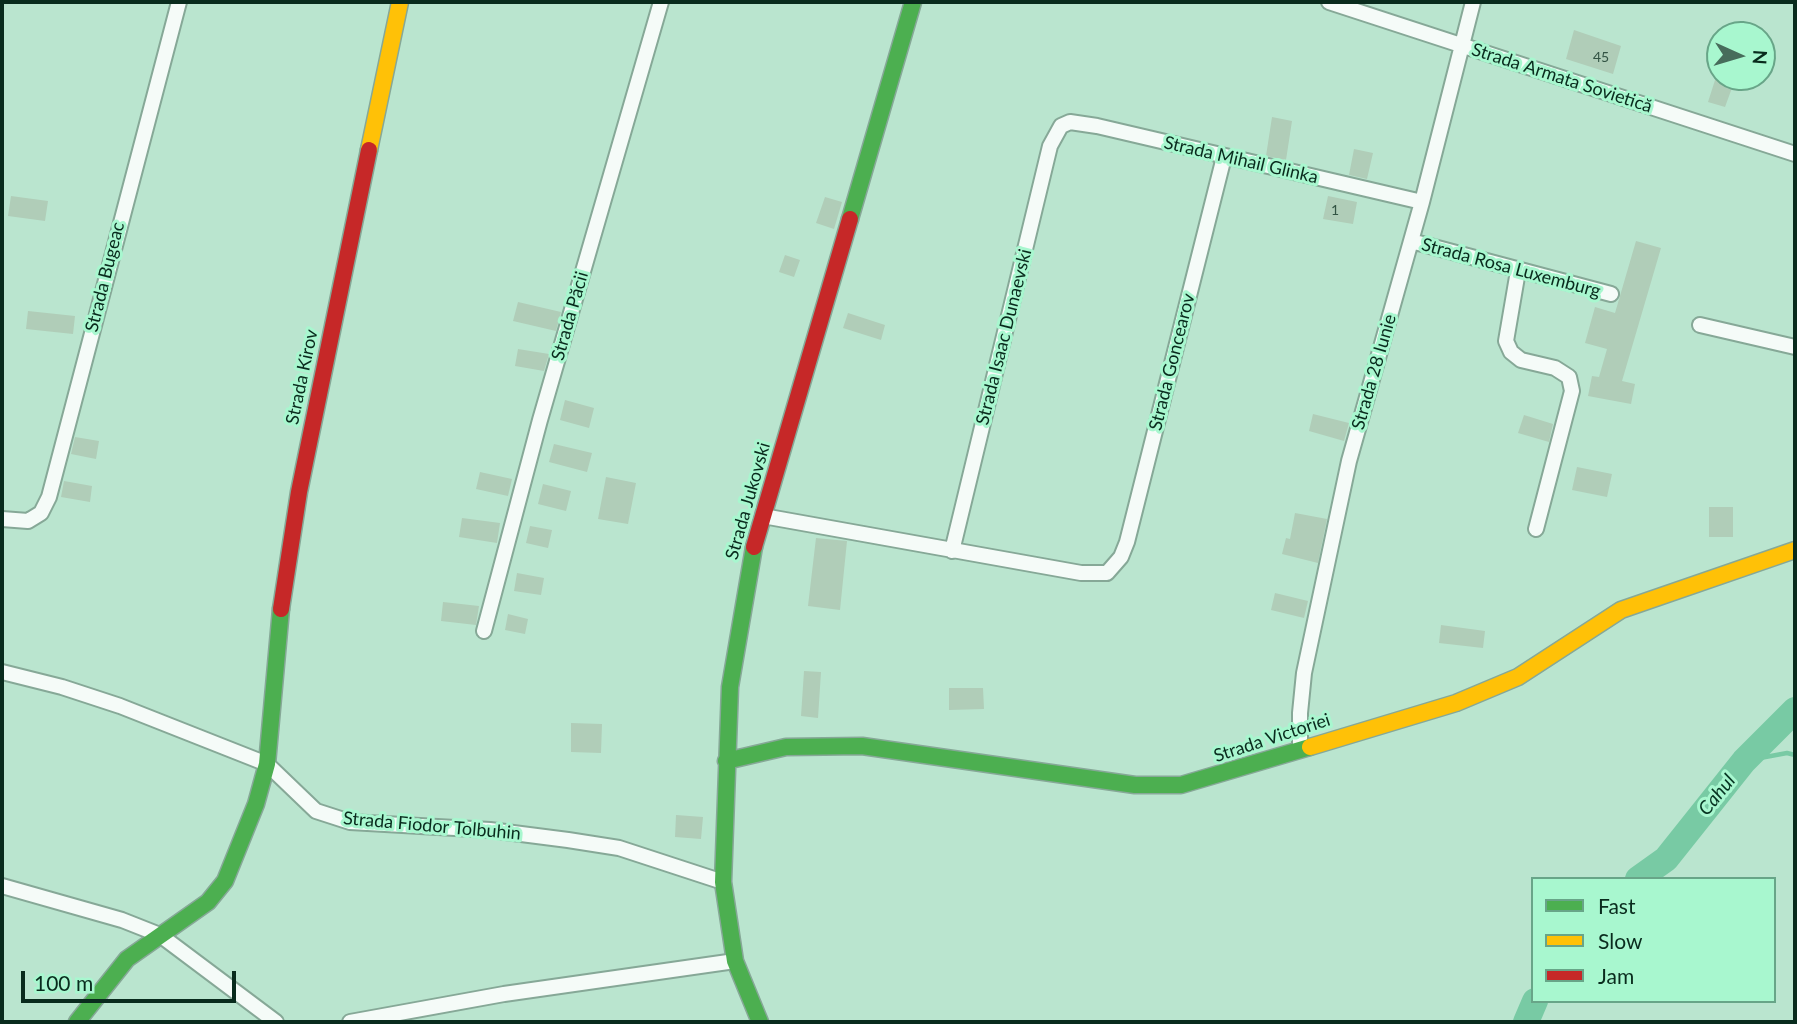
<!DOCTYPE html>
<html>
<head>
<meta charset="utf-8">
<style>
  body { margin:0 }
  #map { position:relative; width:1797px; height:1024px; overflow:hidden; background:#bae5cf; font-family:Lato,sans-serif }
  canvas { display:block }
  .frame { position:absolute; inset:0; border:4px solid #092b1d; pointer-events:none }
  .legend { position:absolute; left:1531px; top:877px; width:245px; height:126px; box-sizing:border-box; background:#a8f7cf; border:2px solid #68a588; margin:0; padding:9px 12px; list-style:none; font-size:21px; color:#092b1d }
  .legend li { display:flex; align-items:center; gap:14px; height:35px }
  .legend b { width:35px; border:2px solid #68a588 }
  .north { position:absolute; left:1706px; top:21px; width:70px; height:70px; box-sizing:border-box; background:#a8f7cf; border:2px solid #68a588; border-radius:50%; rotate:94deg; font-size:19px; font-weight:700; line-height:28px; text-align:center; color:#092b1d }
  .north::after { content:''; display:block; margin:auto; width:24px; height:32px; background:#476c5b; clip-path:polygon(50% 0,100% 100%,50% 72%,0 100%) }
  .scale { position:absolute; left:21px; top:971px; width:215px; height:32px; box-sizing:border-box; border:4px solid #092b1d; border-top:0; padding-left:9px; font-size:21px; line-height:24px; white-space:nowrap; color:#092b1d; -webkit-text-stroke:5px #a8f7cf; paint-order:stroke }
</style>
</head>
<body>
<div id="map">
<canvas width="1797" height="1024"></canvas>
<div class="frame"></div>
<ul class="legend">
<li><b style="height:9px;background:#4caf50"></b>Fast</li>
<li><b style="height:9px;background:#ffc107"></b>Slow</li>
<li><b style="height:9px;background:#c62828"></b>Jam</li>
</ul>
<div class="north">N</div>
<div class="scale">100 m</div>
</div>
<script>
const c = document.querySelector('canvas').getContext('2d');
c.lineJoin = 'round';
function toPath(rows) {
  const path = new Path2D();
  for (const r of rows) {
    path.moveTo(r[0], r[1]);
    for (let i = 2; i < r.length; i += 2) path.lineTo(r[i], r[i + 1]);
  }
  return path;
}
function stroke(path, color, width, dash) {
  c.strokeStyle = color;
  c.lineWidth = width;
  c.lineCap = dash ? 'butt' : 'round';
  c.setLineDash(dash || []);
  c.stroke(path);
}
function fill(path, color) {
  c.fillStyle = color;
  c.fill(path, 'evenodd');
}
function label(font, color, halo, rows, align = 'center') {
  c.font = font + ' Lato,sans-serif';
  c.lineWidth = 6;
  c.setLineDash([]);
  c.textBaseline = 'middle';
  c.strokeStyle = halo;
  c.fillStyle = color;
  for (const [text, x, y, turn = 0] of rows) {
    c.save();
    c.translate(x, y);
    c.rotate((+turn || 0) * Math.PI / 180);
    c.textAlign = isNaN(turn) ? turn : align;
    if (halo) c.strokeText(text, 0, 0);
    c.fillText(text, 0, 0);
    c.restore();
  }
}
stroke(toPath([
  [1744,761,1787,753,1795,755]
]), '#78caa4', 4.5);
stroke(toPath([
  [1638,879,1666,859,1744,761,1795,710],
  [1526,1022,1535,1001]
]), '#78caa4', 26);
fill(toPath([
  [1574,30,1621,46,1613,74,1566,59],
  [1716,77,1736,77,1725,107,1708,102],
  [1272,117,1292,121,1286,160,1266,156],
  [1354,149,1373,153,1367,179,1349,175],
  [11,196,48,201,45,221,8,216],
  [1328,196,1357,202,1353,224,1323,219],
  [825,197,842,202,834,229,816,223],
  [1636,241,1661,248,1622,381,1635,384,1631,404,1588,396,1592,376,1599,377,1607,349,1585,343,1595,307,1615,313],
  [785,255,800,260,794,277,779,272],
  [518,302,561,312,556,331,513,321],
  [28,311,75,316,73,334,26,329],
  [848,313,885,325,881,340,843,328],
  [518,349,549,354,544,371,515,366],
  [565,400,594,408,589,428,560,420],
  [1313,414,1349,423,1344,441,1309,431],
  [1524,415,1553,424,1549,442,1518,433],
  [75,437,99,441,96,459,71,454],
  [554,444,592,453,587,472,549,462],
  [1577,467,1612,474,1607,497,1572,490],
  [480,472,512,479,508,496,476,489],
  [606,477,636,483,628,524,598,519],
  [64,481,92,486,90,502,61,497],
  [543,484,571,491,566,511,538,504],
  [1709,507,1733,507,1733,537,1709,537],
  [1295,513,1327,519,1318,563,1282,554,1286,538,1290,539],
  [462,518,500,523,497,543,459,537],
  [530,526,552,530,548,548,526,543],
  [816,538,847,541,840,610,808,606],
  [517,573,544,578,541,595,514,591],
  [1275,593,1308,601,1304,618,1271,610],
  [443,602,479,606,476,625,441,621],
  [508,614,528,619,525,634,505,630],
  [1441,625,1485,631,1483,648,1439,643],
  [804,671,821,672,818,718,801,716],
  [949,688,983,688,984,709,949,710],
  [571,723,602,724,601,753,571,752],
  [676,815,703,817,701,839,675,837]
]), '#b0cdb8');
const street = toPath([
  [1329,2,1795,154],
  [1411,241,1611,294],
  [1518,271,1506,341,1511,352,1521,360,1555,368,1569,377,1572,391,1536,529],
  [1700,325,1795,347],
  [763,516,1081,573,1107,573,1121,557,1127,542,1224,157],
  [2,519,28,521,41,513,49,497,179,2],
  [952,551,1050,146,1061,126,1070,122,1097,126,1422,202],
  [484,631,540,420,661,2],
  [2,672,62,687,120,706,267,764,316,811,350,822,490,830,568,840,619,848,723,882],
  [1300,747,1300,713,1304,673,1349,461,1422,202,1473,2],
  [2,886,122,920,160,935,276,1022],
  [350,1022,504,994,735,961]
]);
const fast = toPath([
  [850,219,913,2],
  [754,547,730,687,723,882,735,961,760,1022],
  [726,761,786,747,862,746,1135,785,1181,785,1310,747],
  [77,1022,127,959,208,902,225,881,256,804,267,764,281,609]
]);
const slow = toPath([
  [369,150,400,2],
  [1310,747,1456,703,1518,677,1621,610,1795,550]
]);
const jam = toPath([
  [754,547,850,219],
  [281,609,299,492,369,150]
]);
stroke(street, '#86a897', 18);
stroke(fast, '#86a897', 19);
stroke(slow, '#86a897', 19);
stroke(jam, '#86a897', 19);
stroke(street, '#f5fbf8', 14);
stroke(fast, '#4caf50', 16);
stroke(slow, '#ffc107', 16);
stroke(jam, '#c62828', 16);
label('14px', '#335444', null, [
  ["45",1601,57],
  ["1",1335,210]
]);
label('18px', '#092b1d', '#a8f7cf', [
  ["Strada Armata Sovietică",1562,78,18],
  ["Strada Mihail Glinka",1241,160,13],
  ["Strada Rosa Luxemburg",1511,268,15],
  ["Strada Bugeac",105,277,-76],
  ["Strada Păcii",570,316,-74],
  ["Strada Isaac Dunaevski",1004,337,-76],
  ["Strada Goncearov",1172,362,-76],
  ["Strada 28 Iunie",1374,372,-74],
  ["Strada Kirov",302,377,-78],
  ["Strada Jukovski",748,501,-74],
  ["Strada Victoriei",1272,738,-18],
  ["Strada Fiodor Tolbuhin",432,826,5]
]);
label('italic 19px', '#053320', '#a8f7cf', [
  ["Cahul",1717,795,-51]
]);
</script>
</body>
</html>
